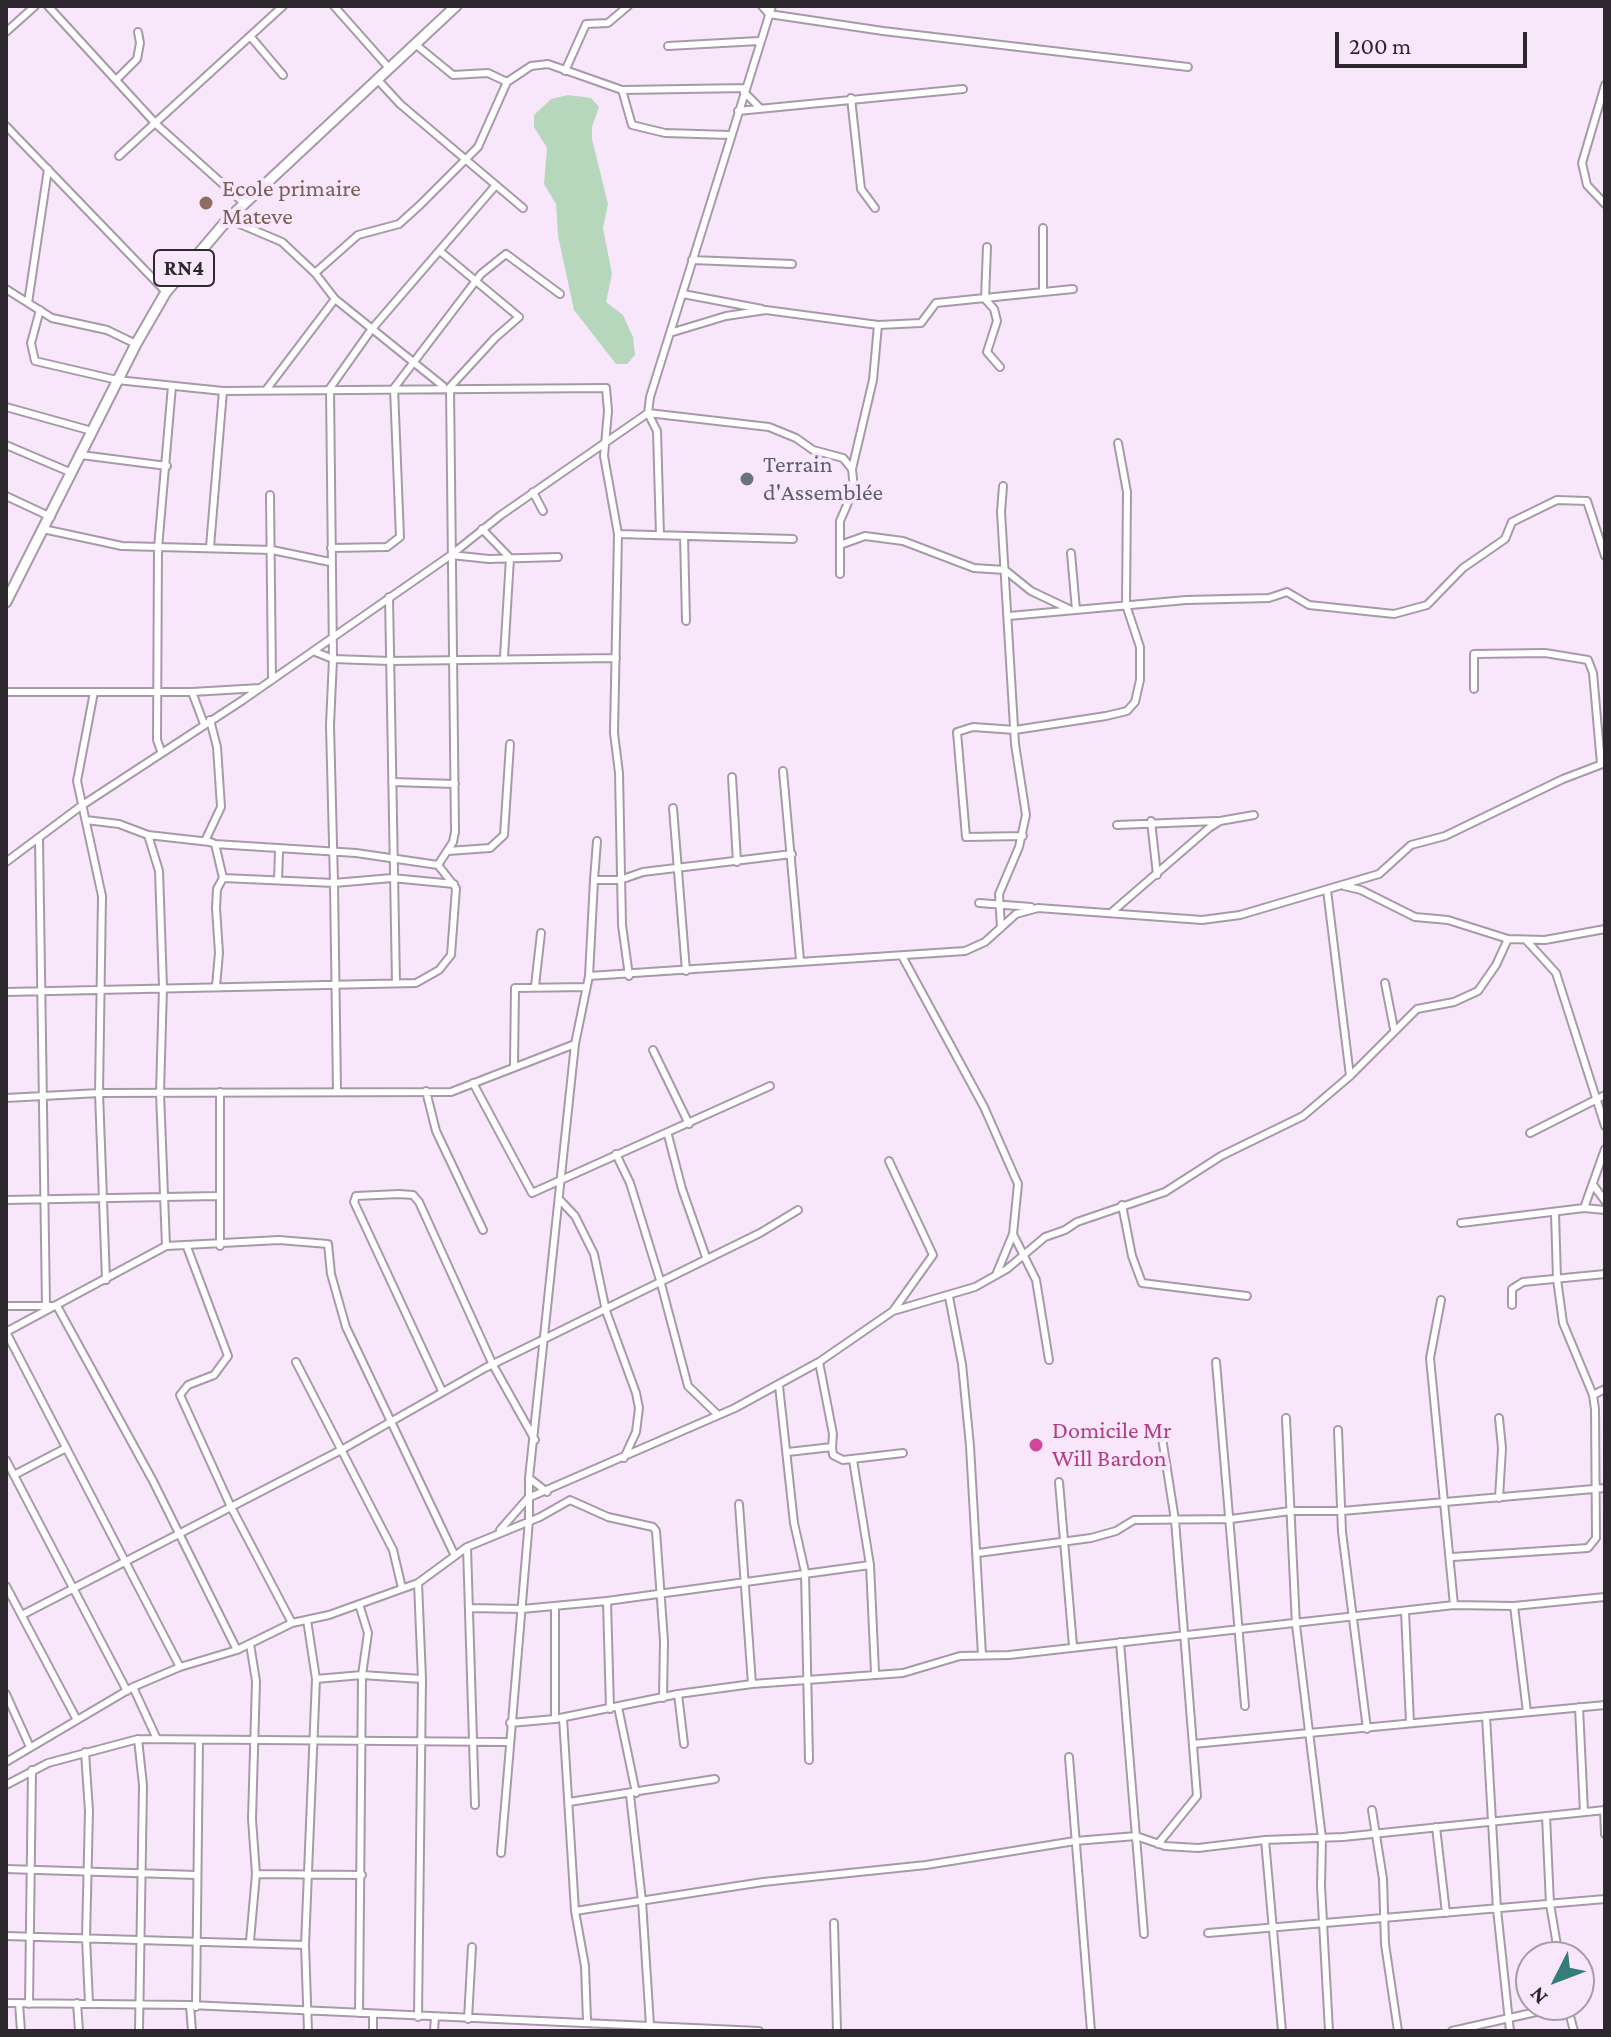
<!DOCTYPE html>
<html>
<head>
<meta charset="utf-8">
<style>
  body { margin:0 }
  #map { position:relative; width:1611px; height:2037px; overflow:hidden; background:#f8e7fb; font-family:"Crimson Pro",serif }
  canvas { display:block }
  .frame { position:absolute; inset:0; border:8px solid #2d272e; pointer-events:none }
  .north { position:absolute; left:1515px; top:1941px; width:80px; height:80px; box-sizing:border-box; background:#f8e7fb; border:2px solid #a79aa9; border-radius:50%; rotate:228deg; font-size:22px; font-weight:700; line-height:32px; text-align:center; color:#2d272e }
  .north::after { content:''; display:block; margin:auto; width:28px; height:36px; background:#347d7b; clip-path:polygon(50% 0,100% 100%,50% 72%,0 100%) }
  .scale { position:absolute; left:1335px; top:32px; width:192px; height:36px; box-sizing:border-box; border:4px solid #2d272e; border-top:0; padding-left:10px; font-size:24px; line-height:28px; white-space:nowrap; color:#2d272e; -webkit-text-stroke:6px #f8e7fb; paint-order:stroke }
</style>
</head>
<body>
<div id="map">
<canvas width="1611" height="2037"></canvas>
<div class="frame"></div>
<div class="north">N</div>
<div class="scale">200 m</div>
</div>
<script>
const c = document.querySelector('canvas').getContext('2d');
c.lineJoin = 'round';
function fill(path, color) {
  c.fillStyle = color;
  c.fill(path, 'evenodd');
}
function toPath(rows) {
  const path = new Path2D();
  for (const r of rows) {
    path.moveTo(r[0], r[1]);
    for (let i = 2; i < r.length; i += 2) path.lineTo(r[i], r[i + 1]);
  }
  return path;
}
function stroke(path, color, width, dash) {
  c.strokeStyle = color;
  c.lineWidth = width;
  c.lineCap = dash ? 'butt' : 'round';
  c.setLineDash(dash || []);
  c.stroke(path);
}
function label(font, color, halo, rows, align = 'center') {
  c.font = font + ' "Crimson Pro",serif';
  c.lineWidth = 8;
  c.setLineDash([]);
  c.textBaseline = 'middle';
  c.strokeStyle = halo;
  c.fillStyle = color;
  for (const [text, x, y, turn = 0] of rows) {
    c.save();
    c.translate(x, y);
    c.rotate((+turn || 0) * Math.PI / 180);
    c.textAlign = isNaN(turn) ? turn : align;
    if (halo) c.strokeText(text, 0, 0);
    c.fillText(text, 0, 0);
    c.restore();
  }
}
fill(toPath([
  [568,95,591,98,599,107,592,127,592,139,608,204,603,228,612,274,606,302,623,315,633,337,635,355,627,364,616,364,574,310,558,236,556,204,544,184,547,148,534,127,534,115,551,99]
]), '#b7d7bd');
const minor = toPath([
  [48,6,157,125,245,204],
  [334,6,389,68],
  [762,6,769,14,883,31,1188,67],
  [6,32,35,6],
  [250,36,283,75],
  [415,44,453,75,488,73,507,82,531,66,548,64,622,90,746,88],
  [668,46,759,41],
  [565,71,586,24,608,23,628,6],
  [377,79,400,104,523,208],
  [116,80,137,59,140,43,138,32],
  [1605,85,1582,163,1587,185,1605,204],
  [622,90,632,125,665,133,730,135],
  [744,92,759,107],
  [851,98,861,189,875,208],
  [738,111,963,89],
  [6,126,166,292],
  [119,156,283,6],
  [228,219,282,242,315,273,335,299,443,386],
  [987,247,985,299,994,309,997,321,987,352,1000,367],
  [692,260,792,264],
  [315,273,358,235,399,224,420,205,478,147,507,82],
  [6,289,52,318,107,330,136,344],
  [1043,291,1043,228],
  [683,294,762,309],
  [28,303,48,169],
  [40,310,31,343,35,361,117,380,223,391,606,388,608,411,604,456,618,534,614,733,619,773,622,925,629,976],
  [673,332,726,316,766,310,878,325,921,323,936,303,1073,289],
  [266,390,335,299],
  [6,407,92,431],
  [6,445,72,473],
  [81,455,167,466],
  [852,469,873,380,878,325],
  [533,492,543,511],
  [270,495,272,680],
  [6,496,51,517],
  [43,529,122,546,272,550,330,562],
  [482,529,510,558,504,657],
  [618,534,793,539],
  [660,535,657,431,648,413,650,397,772,6],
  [684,536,686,621],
  [840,545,865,536,903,541,974,568,1005,570,1031,591,1069,609],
  [210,547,223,391],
  [331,548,387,547,400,537,394,388,481,274,506,254,560,294],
  [1071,553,1076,610],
  [451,555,489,559,558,557],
  [389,597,396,983],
  [1009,616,1186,600,1269,598,1287,592,1309,605,1394,614,1427,605,1463,568,1505,539,1512,522,1557,500,1587,501,1605,556],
  [313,651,333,659,390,661,616,658],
  [1474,689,1474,654,1545,653,1588,660,1593,673,1601,764],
  [6,692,192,692,260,688],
  [94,692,77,781,102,896,99,1093,106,1280],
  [192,692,204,724],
  [161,751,157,740,158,548,172,386],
  [783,771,800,960],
  [732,777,737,862],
  [392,782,455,784],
  [673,808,686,971],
  [86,820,119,824,148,835,210,842,215,844,223,878,334,883,337,1090],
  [1151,821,1157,875],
  [1117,825,1217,821],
  [148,835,159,871,163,987,160,1093,166,1246],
  [1023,836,966,837,957,732,973,727,1015,730,1106,716,1127,711,1135,702,1140,680,1140,647,1126,605,1127,492,1118,443],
  [39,839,46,1307],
  [205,841,221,807,217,747,210,720],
  [215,844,356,853,438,865],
  [448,851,490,848,504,835,510,744],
  [6,862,81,806,243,700,451,555,501,515,648,413,769,427,796,438,813,450,843,458,852,469,854,489,840,521,840,574],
  [278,880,279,851],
  [594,880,597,841],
  [454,884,392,878,334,883,330,725,333,659,330,388,371,330,496,185],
  [1344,886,1361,890,1415,917,1448,920,1508,939,1545,940,1605,929],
  [1327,890,1350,1076],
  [979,903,1031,907],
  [1112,912,1209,828,1220,821,1254,815],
  [1001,928,999,894,1019,847,1026,815,1015,744,1001,512,1003,486],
  [1526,940,1556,973,1605,1126],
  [902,956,984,1107,1018,1184,1013,1234,996,1275],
  [589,976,594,880,620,880,643,872,792,854],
  [1385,983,1394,1029],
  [216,986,219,953,216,908,217,889,223,878],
  [535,986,541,933],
  [6,992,416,983,439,970,451,955,456,888,438,865,453,842,455,832,450,387,495,338,519,317,441,252],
  [653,1050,689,1124],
  [514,1065,515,988,586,987],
  [473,1083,532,1193,770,1086],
  [426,1091,436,1131,483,1230],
  [220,1092,220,1246],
  [6,1098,99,1093,451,1092,575,1044,589,976,965,951,985,942,1016,914,1038,908,1202,920,1240,915,1379,874,1411,845,1445,836,1563,779,1605,763],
  [1530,1133,1605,1095],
  [668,1135,682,1189,706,1257],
  [616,1154,630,1183,660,1280,688,1386,717,1414],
  [1594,1186,1605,1201],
  [6,1200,217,1196],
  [560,1200,575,1216,594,1254,606,1311,636,1393,639,1408,636,1432,624,1458],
  [1122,1205,1132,1256,1142,1283,1247,1296],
  [1584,1208,1605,1149],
  [1461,1223,1584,1208,1605,1210],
  [1013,1234,1036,1280,1049,1360],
  [187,1247,228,1356,214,1375,188,1385,180,1395,231,1507,292,1623],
  [949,1297,962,1364,970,1446,982,1655],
  [1441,1300,1430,1358,1454,1605],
  [1512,1305,1512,1289,1523,1282,1605,1274],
  [6,1306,57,1306,153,1481,237,1650],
  [893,1311,975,1287,1007,1269,1045,1237,1065,1230,1077,1222,1165,1192,1221,1156,1303,1116,1350,1076,1417,1009,1454,1002,1478,991,1496,965,1508,939],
  [6,1332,166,1246,279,1240,328,1244,331,1274,346,1327,455,1556],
  [6,1332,180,1667],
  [296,1362,393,1550,402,1588],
  [1216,1362,1245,1706],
  [779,1386,794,1523,805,1572,809,1760],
  [442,1391,354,1202,356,1196,399,1194,413,1195,419,1202,493,1365,535,1440],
  [1593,1395,1605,1389],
  [1286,1418,1296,1625,1322,1838,1321,1886,1329,2031],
  [1338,1430,1342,1532,1367,1729],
  [832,1447,833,1434,819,1362,893,1311,933,1255,889,1161],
  [788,1452,832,1447,833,1455,843,1460,903,1453],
  [6,1460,127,1691],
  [853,1460,870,1565,875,1672],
  [14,1475,66,1448],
  [529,1478,547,1492],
  [1059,1482,1073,1646],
  [1499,1498,1502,1448,1499,1418],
  [739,1504,752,1684],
  [500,1530,528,1498,735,1408,819,1362],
  [467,1547,475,1805],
  [978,1553,1091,1538,1116,1531,1134,1520,1231,1519,1290,1511,1342,1511,1605,1488],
  [1452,1557,1588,1548,1596,1538,1595,1409,1593,1395,1563,1323,1557,1279,1555,1213],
  [418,1583,422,1679,418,2017],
  [6,1586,77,1720],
  [607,1601,610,1709],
  [555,1606,555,1719],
  [1514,1606,1527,1712],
  [470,1608,522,1609,607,1601,870,1565],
  [1405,1611,1410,1723],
  [22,1615,343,1449,485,1368,760,1233,798,1210],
  [307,1620,316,1679,305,1945,308,2031],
  [1120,1642,1144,1934],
  [316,1679,362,1675,422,1679],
  [133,1687,156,1737],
  [6,1694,30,1747],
  [678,1694,684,1744],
  [618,1707,636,1793],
  [1579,1707,1584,1812],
  [1486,1716,1497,1909,1510,2031],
  [563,1718,575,1911,585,1966,587,2021],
  [510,1723,555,1719,678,1694,752,1684,903,1673,960,1656,1009,1655,1454,1605,1514,1606,1605,1597],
  [138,1739,143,1785,139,2031],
  [1193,1744,1605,1705],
  [85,1752,89,1811,86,1938,89,2003],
  [1069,1757,1091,2031],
  [6,1762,133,1687,180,1667,237,1650,292,1623,329,1615,418,1583,467,1547,540,1517,570,1500,608,1517,653,1527,656,1531,664,1641,663,1698],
  [6,1785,48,1763,138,1739,508,1742],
  [630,1795,642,1901,650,2025],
  [569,1802,715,1779],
  [1372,1810,1383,1879,1385,1944,1398,2031],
  [1604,1810,1605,1834],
  [1546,1816,1550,1904,1559,1957],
  [1436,1827,1446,1913],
  [1265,1840,1282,2031],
  [1158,1844,1197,1796,1175,1520,1160,1425],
  [501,1853,529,1520,529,1478,575,1044],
  [6,1869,196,1875],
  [256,1874,362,1875],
  [575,1911,763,1882,926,1865,1075,1841,1136,1836,1165,1846,1198,1848,1265,1840,1343,1837,1605,1810],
  [834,1923,837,2031],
  [1208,1933,1605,1899],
  [6,1936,305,1945],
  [250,1941,256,1874,252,1819,256,1681,250,1644],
  [6,2003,190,2005,759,2031],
  [19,2003,21,2031],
  [77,2003,79,2031],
  [29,2004,32,1770],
  [190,2005,192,2031],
  [1567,2005,1574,2031],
  [196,2007,199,1740],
  [359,2013,362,1675,368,1633,359,1604],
  [468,2019,472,1947],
  [373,2031,373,2014],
  [434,2031,435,2017],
  [1452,2031,1567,2005]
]);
const highway = toPath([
  [6,602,136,344,166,292,228,219,456,6]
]);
stroke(minor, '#a899aa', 10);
stroke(highway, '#a899aa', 13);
stroke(minor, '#fff', 6);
stroke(highway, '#fff', 9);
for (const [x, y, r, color] of [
  [206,203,8,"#8d6e63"],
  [747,479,8,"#6b7280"],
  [1036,1445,8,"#d1479c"]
]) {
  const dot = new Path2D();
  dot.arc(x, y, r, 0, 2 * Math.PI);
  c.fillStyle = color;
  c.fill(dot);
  stroke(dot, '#f8e7fb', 3);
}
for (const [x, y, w] of [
  [184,268,60]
]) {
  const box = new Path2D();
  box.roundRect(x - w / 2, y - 18, w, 36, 6);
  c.fillStyle = '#f8e7fb';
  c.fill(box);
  stroke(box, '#2d272e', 2);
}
label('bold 22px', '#2d272e', null, [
  ["RN4",184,268]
]);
label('24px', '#785e54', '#f8e7fb', [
  ["Ecole primaire",222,189],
  ["Mateve",222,217]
], 'left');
label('24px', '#5b616d', '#f8e7fb', [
  ["Terrain",763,465],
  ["d'Assemblée",763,493]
], 'left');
label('24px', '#b23c85', '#f8e7fb', [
  ["Domicile Mr",1052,1431],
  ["Will Bardon",1052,1459]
], 'left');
</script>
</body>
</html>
